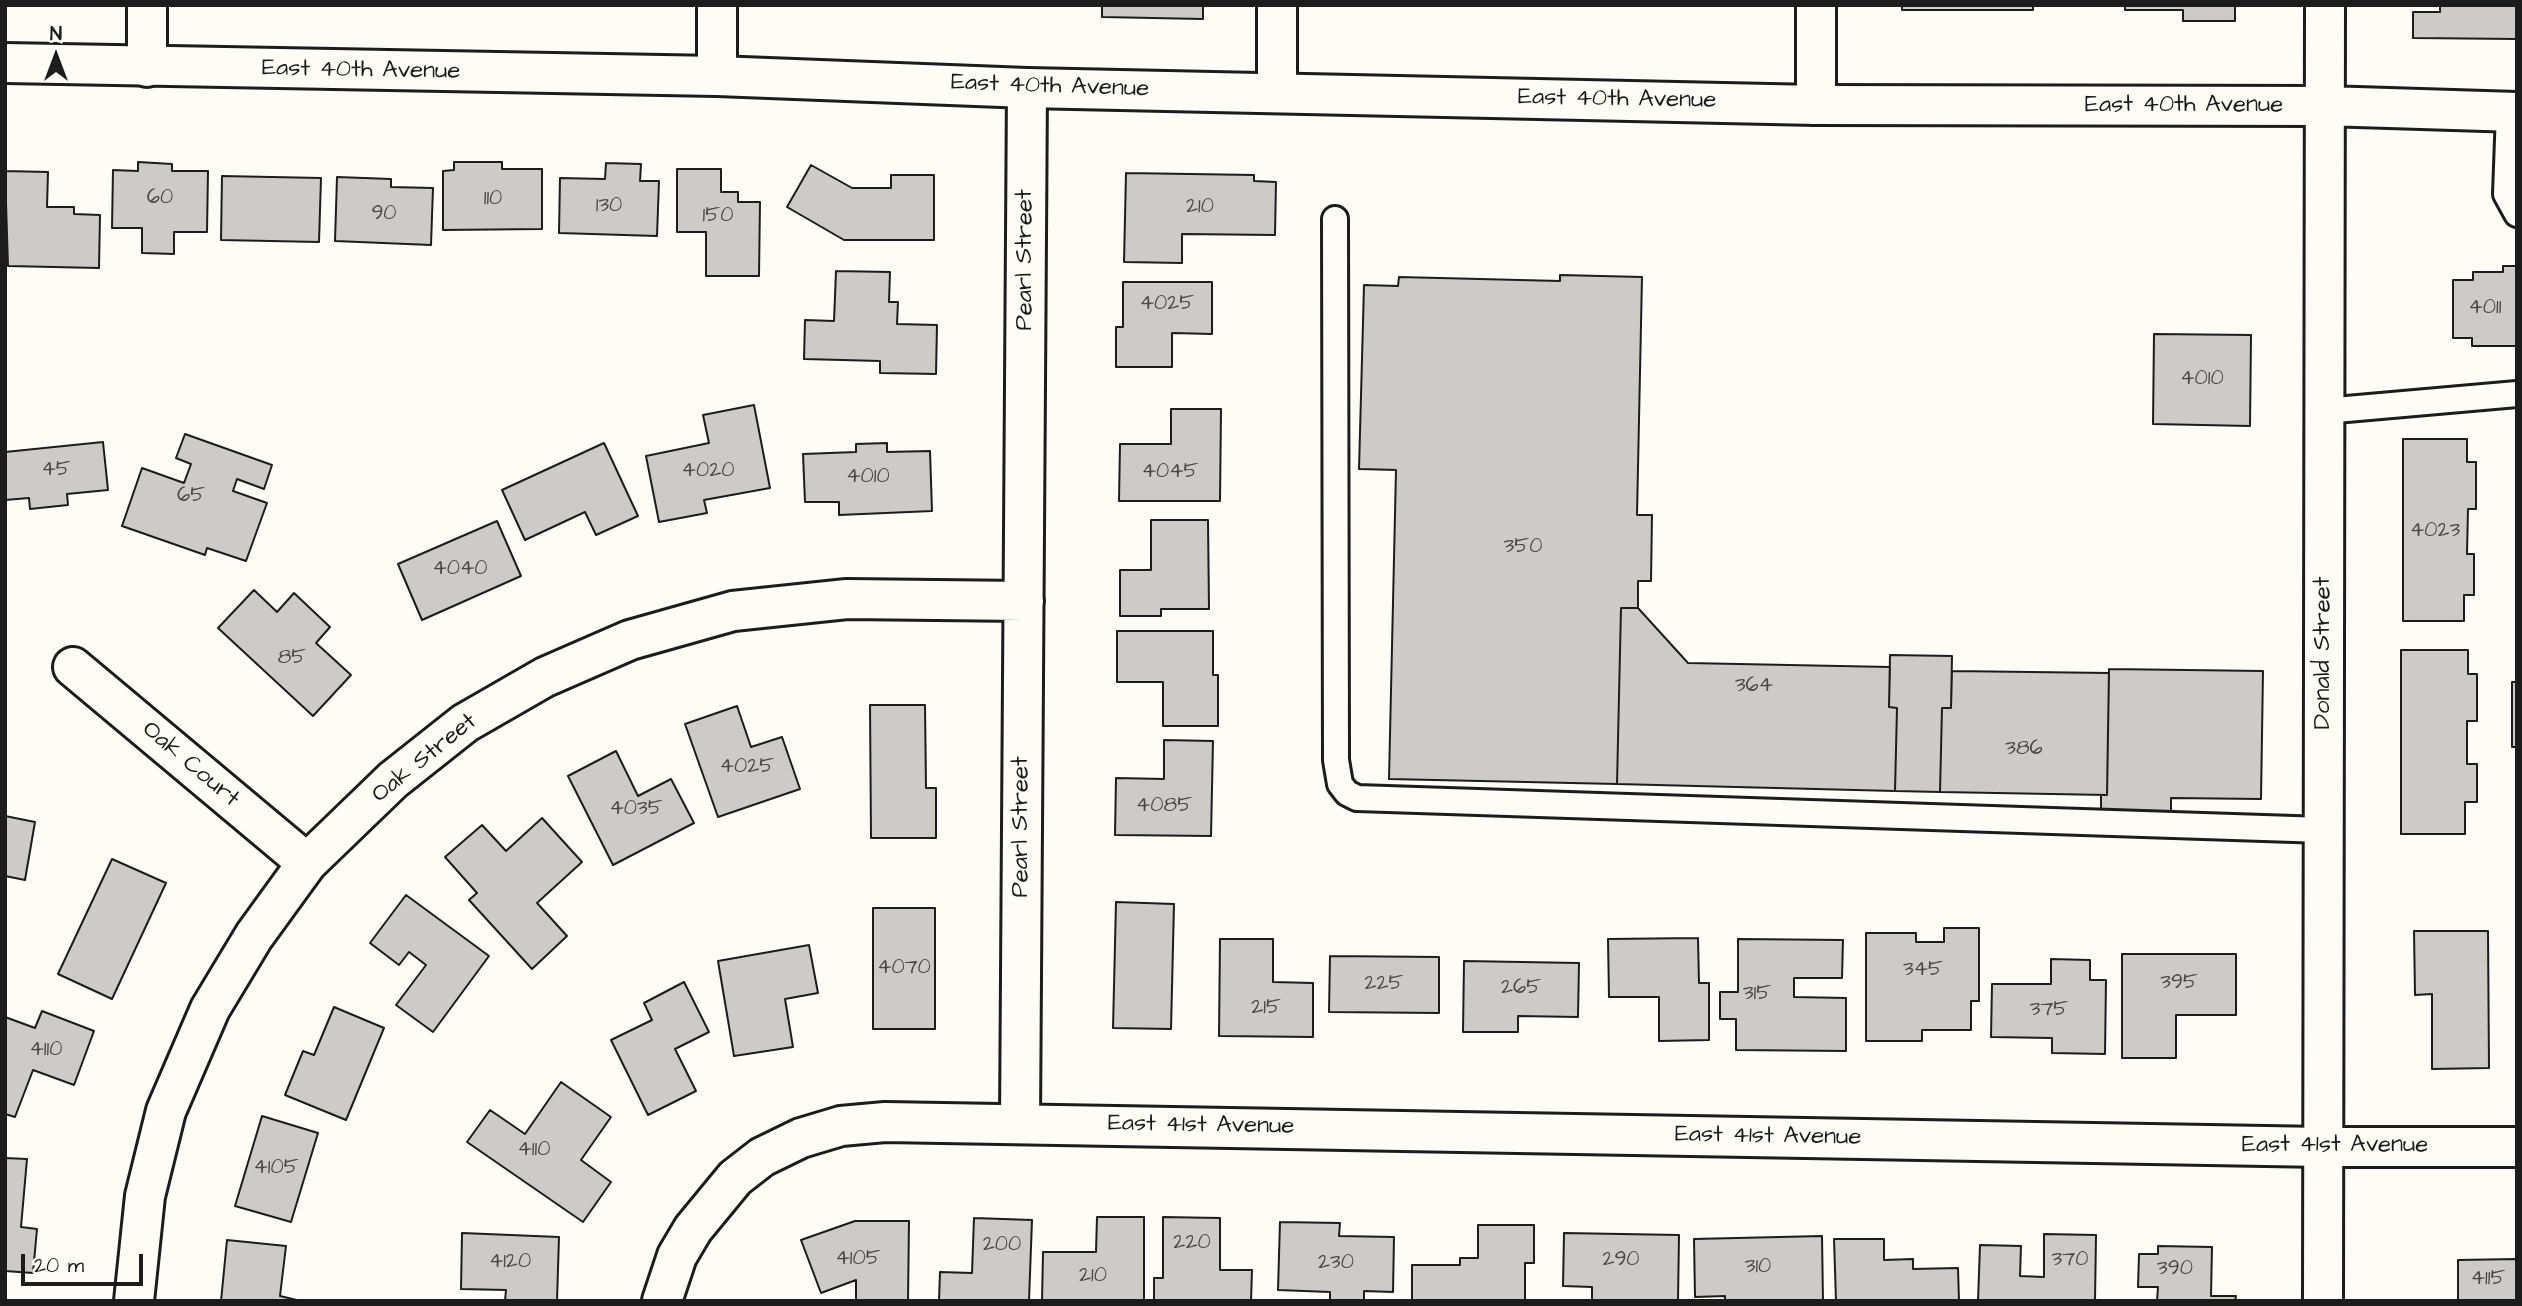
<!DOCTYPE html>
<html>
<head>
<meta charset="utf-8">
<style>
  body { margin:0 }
  #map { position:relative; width:2522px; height:1306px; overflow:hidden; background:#fdfcf7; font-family:"Architects Daughter",sans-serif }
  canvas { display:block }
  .frame { position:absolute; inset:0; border:7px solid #1c1c1c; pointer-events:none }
  .north { position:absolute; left:21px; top:21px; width:70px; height:70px; -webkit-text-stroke:5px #fdfcf7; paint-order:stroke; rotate:0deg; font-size:19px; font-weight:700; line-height:28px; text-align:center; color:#1c1c1c }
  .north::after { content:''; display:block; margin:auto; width:24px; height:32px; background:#1c1c1c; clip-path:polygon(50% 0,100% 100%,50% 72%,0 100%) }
  .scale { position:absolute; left:21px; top:1254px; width:122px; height:32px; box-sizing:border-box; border:4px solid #1c1c1c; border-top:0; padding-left:9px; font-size:21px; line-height:24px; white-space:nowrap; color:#1c1c1c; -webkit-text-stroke:5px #fdfcf7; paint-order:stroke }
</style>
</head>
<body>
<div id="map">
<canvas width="2522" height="1306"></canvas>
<div class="frame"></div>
<div class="north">N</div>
<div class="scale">20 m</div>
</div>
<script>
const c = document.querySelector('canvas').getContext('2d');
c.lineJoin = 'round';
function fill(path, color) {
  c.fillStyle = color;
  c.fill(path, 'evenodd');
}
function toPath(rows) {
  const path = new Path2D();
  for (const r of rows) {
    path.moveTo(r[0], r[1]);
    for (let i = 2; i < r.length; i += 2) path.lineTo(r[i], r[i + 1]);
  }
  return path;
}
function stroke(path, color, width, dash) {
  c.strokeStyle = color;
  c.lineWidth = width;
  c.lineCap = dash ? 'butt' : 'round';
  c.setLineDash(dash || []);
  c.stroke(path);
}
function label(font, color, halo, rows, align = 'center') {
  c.font = font + ' "Architects Daughter",sans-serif';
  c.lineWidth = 5;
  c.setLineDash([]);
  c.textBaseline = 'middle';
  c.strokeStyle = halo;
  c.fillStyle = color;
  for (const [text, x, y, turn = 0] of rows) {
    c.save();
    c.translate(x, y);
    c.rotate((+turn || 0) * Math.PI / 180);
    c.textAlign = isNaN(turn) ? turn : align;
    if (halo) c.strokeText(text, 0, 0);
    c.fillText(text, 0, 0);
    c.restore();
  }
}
const building = toPath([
  [1102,5,1203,5,1203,19,1102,17,1102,5],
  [1902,5,2033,5,2033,10,1902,10,1902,5],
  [2125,5,2235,5,2235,21,2183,21,2183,10,2125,10,2125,5],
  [2440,5,2517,5,2517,39,2413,38,2413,12,2440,12,2440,5],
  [138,162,172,164,172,171,208,171,207,232,174,232,174,254,142,253,142,228,112,228,113,170,138,171,138,162],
  [454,162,502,162,502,169,542,169,542,229,443,230,443,171,454,170,454,162],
  [606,163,641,164,640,181,659,181,657,236,559,233,560,178,605,179,606,163],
  [811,165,852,188,891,188,891,175,934,175,934,240,844,240,787,207,811,165],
  [677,169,721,169,721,192,738,192,738,202,760,202,759,276,706,276,706,232,677,232,677,169],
  [5,171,48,172,47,207,74,207,74,214,100,215,99,268,8,266,5,171],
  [1126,173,1254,175,1254,181,1276,182,1275,235,1182,234,1182,263,1124,262,1126,173],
  [222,176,321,178,319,242,221,240,222,176],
  [337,177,391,179,391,187,433,188,431,245,335,241,337,177],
  [2503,266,2517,266,2517,346,2472,346,2472,338,2453,338,2453,280,2473,280,2473,272,2503,272,2503,266],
  [836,271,890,272,889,302,898,302,897,324,937,325,936,374,880,373,880,361,804,359,805,320,834,321,836,271],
  [1560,275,1642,277,1637,515,1652,515,1651,581,1638,581,1638,608,1621,608,1617,784,1389,779,1396,470,1359,469,1364,285,1398,286,1399,277,1560,281,1560,275],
  [1123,282,1212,282,1212,334,1172,333,1172,367,1116,367,1116,327,1123,327,1123,282],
  [2154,334,2251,335,2250,426,2153,424,2154,334],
  [754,405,770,488,704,500,707,513,659,522,646,456,709,443,703,415,754,405],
  [1171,409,1221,409,1220,501,1119,501,1120,444,1171,444,1171,409],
  [185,434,272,465,264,489,237,479,233,491,267,503,246,561,207,548,205,555,122,526,142,468,184,483,191,464,176,458,185,434],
  [2403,439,2467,439,2467,462,2476,462,2476,509,2468,509,2467,554,2474,554,2474,595,2464,595,2464,621,2403,621,2403,439],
  [103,442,108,490,67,494,68,505,30,509,29,498,5,500,5,452,103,442],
  [604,443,638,516,596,535,585,512,525,540,502,490,604,443],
  [887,443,887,452,930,451,932,511,839,515,839,502,805,502,803,454,856,452,856,444,887,443],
  [1151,520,1208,520,1209,609,1161,609,1161,616,1120,616,1120,570,1151,570,1151,520],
  [497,521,521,576,422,620,398,564,497,521],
  [254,590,277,612,294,593,330,627,316,643,351,675,313,716,218,628,254,590],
  [1621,608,1638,608,1688,663,1890,667,1889,707,1897,708,1895,791,1617,784,1621,608],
  [1117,631,1213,631,1213,675,1218,675,1218,726,1163,726,1163,682,1117,682,1117,631],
  [2401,650,2468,650,2468,674,2477,674,2477,721,2467,721,2467,764,2477,764,2477,802,2465,802,2465,834,2401,834,2401,650],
  [1890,655,1952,656,1951,708,1942,708,1940,792,1895,791,1897,708,1889,707,1890,655],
  [2109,669,2263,671,2261,799,2171,798,2171,821,2101,819,2101,795,2107,795,2109,669],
  [1952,671,2109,673,2107,795,1940,792,1942,708,1951,708,1952,671],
  [2512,682,2517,682,2517,747,2512,747,2512,682],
  [870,705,925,705,926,788,936,788,936,838,871,838,870,705],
  [737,706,751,747,782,737,800,789,718,817,685,724,737,706],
  [1164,740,1213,741,1211,836,1115,835,1116,778,1164,779,1164,740],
  [616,751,638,796,671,779,694,823,613,865,568,776,616,751],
  [5,816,35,822,25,880,5,876,5,816],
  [542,818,582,862,537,903,567,936,532,969,469,900,477,893,445,857,482,825,506,851,542,818],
  [112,859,166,883,112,999,58,974,112,859],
  [406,895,489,956,433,1032,396,1005,426,965,409,952,399,965,370,943,406,895],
  [1116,902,1174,904,1171,1029,1113,1028,1116,902],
  [873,908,935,908,935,1029,873,1029,873,908],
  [1944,928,1979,928,1979,1001,1971,1001,1971,1030,1922,1030,1922,1041,1866,1041,1866,933,1916,933,1916,942,1944,942,1944,928],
  [2414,931,2488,931,2489,1068,2432,1069,2432,994,2415,995,2414,931],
  [1698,938,1699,983,1709,983,1709,1040,1659,1041,1659,997,1609,997,1608,939,1698,938],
  [1220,939,1273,939,1273,982,1313,983,1313,1037,1219,1036,1220,939],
  [1738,939,1843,940,1842,978,1794,978,1794,997,1846,998,1846,1051,1736,1050,1736,1019,1720,1019,1720,992,1738,992,1738,939],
  [809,945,818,993,785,999,793,1047,734,1056,718,961,809,945],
  [2122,954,2236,954,2236,1015,2176,1015,2176,1058,2122,1058,2122,954],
  [1330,956,1439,957,1439,1013,1329,1012,1330,956],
  [2051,959,2090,960,2090,980,2106,980,2105,1054,2052,1053,2052,1038,1991,1037,1992,984,2051,984,2051,959],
  [1464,961,1579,963,1578,1017,1518,1016,1518,1032,1463,1032,1464,961],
  [684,982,709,1032,675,1049,696,1091,648,1115,611,1040,652,1020,644,1003,684,982],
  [334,1007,384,1028,346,1120,285,1095,303,1051,314,1055,334,1007],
  [42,1011,94,1031,74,1085,33,1070,15,1117,5,1114,5,1017,35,1028,42,1011],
  [561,1082,611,1117,581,1160,611,1182,583,1222,467,1142,490,1110,525,1134,561,1082],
  [262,1116,318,1133,291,1222,235,1206,262,1116],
  [5,1158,27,1159,21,1227,37,1229,33,1273,5,1271,5,1158],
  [1097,1217,1144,1217,1144,1301,1042,1301,1043,1252,1096,1252,1097,1217],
  [1163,1217,1220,1218,1220,1270,1252,1270,1251,1301,1154,1301,1154,1278,1163,1278,1163,1217],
  [974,1218,1032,1220,1029,1301,939,1301,940,1272,972,1273,974,1218],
  [855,1221,909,1221,908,1301,856,1301,856,1280,821,1293,801,1240,855,1221],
  [1280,1222,1340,1223,1339,1236,1394,1237,1393,1292,1364,1291,1364,1301,1330,1301,1330,1292,1278,1290,1280,1222],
  [1478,1225,1534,1225,1534,1263,1525,1263,1525,1301,1412,1301,1412,1265,1460,1265,1460,1258,1478,1258,1478,1225],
  [462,1233,559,1237,557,1301,505,1301,506,1290,461,1289,462,1233],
  [1564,1233,1679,1235,1678,1301,1592,1301,1592,1287,1563,1286,1564,1233],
  [2044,1234,2096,1235,2095,1301,1978,1301,1980,1245,2021,1246,2020,1276,2044,1277,2044,1234],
  [1822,1236,1823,1301,1725,1301,1725,1296,1695,1297,1694,1239,1822,1236],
  [1834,1239,1884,1239,1884,1260,1913,1259,1913,1269,1958,1268,1959,1301,1836,1301,1834,1239],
  [227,1240,286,1246,280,1296,301,1301,221,1301,227,1240],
  [2158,1246,2212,1247,2211,1296,2236,1296,2235,1301,2157,1301,2158,1287,2138,1287,2139,1254,2158,1254,2158,1246],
  [2517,1259,2517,1301,2458,1301,2458,1260,2517,1259]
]);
fill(building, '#cccbc8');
stroke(building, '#1c1c1c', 2);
const service = toPath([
  [2509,112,2506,194,2517,214],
  [1335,219,1336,760,1340,784,1347,793,1357,798,2324,830],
  [2324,411,2517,394]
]);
const minor = toPath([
  [147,5,147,67],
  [1277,5,1277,93],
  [1816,5,1816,105],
  [717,76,717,5],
  [73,667,307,863],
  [1020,1123,1027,88],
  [134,1301,145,1196,166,1111,210,1009,254,936,307,863,393,780,465,723,545,677,630,640,733,611,847,599,1024,601],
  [662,1301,677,1256,693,1229,735,1178,762,1157,801,1138,841,1126,885,1122,2323,1147,2517,1147]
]);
const tertiary = toPath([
  [5,63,717,76,1027,88,1816,105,2325,106,2517,112],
  [2323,1301,2325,5]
]);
stroke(service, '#1c1c1c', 30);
stroke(minor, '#1c1c1c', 44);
stroke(tertiary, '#1c1c1c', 44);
stroke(service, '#fdfcf7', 24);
stroke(minor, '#fdfcf7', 38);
stroke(tertiary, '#fdfcf7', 38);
label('21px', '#484847', null, [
  ["60",160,199],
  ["110",493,200],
  ["130",609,207],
  ["210",1200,208],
  ["90",384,215],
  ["150",718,217],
  ["4025",1167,305],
  ["4011",2485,309],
  ["4010",2202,380],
  ["45",56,471],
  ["4020",708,472],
  ["4045",1170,473],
  ["4010",868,478],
  ["65",191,497],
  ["4023",2435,532],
  ["350",1523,548],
  ["4040",460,570],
  ["85",292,659],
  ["364",1754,687],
  ["386",2024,750],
  ["4025",747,768],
  ["4085",1164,807],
  ["4035",636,810],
  ["4070",904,969],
  ["345",1923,971],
  ["395",2179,984],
  ["225",1384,985],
  ["265",1521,989],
  ["315",1757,995],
  ["215",1266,1009],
  ["375",2049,1011],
  ["4110",46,1051],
  ["4110",534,1151],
  ["4105",276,1169],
  ["220",1192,1244],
  ["200",1002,1246],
  ["4105",858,1260],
  ["290",1621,1261],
  ["370",2070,1261],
  ["4120",510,1263],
  ["230",1336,1264],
  ["310",1758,1268],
  ["390",2175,1270],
  ["210",1093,1277],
  ["4115",2488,1280]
]);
label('24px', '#1c1c1c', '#fdfcf7', [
  ["East 40th Avenue",361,71,1],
  ["East 40th Avenue",1050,87,2],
  ["East 40th Avenue",1617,100,1],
  ["East 40th Avenue",2184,106],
  ["Pearl Street",1026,260,-90],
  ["Donald Street",2324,653,-90],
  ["Oak Street",425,759,-39],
  ["Oak Court",190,765,40],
  ["Pearl Street",1022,827,-90],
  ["East 41st Avenue",1201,1126,1],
  ["East 41st Avenue",1768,1137,1],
  ["East 41st Avenue",2335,1146]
]);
</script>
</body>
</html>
